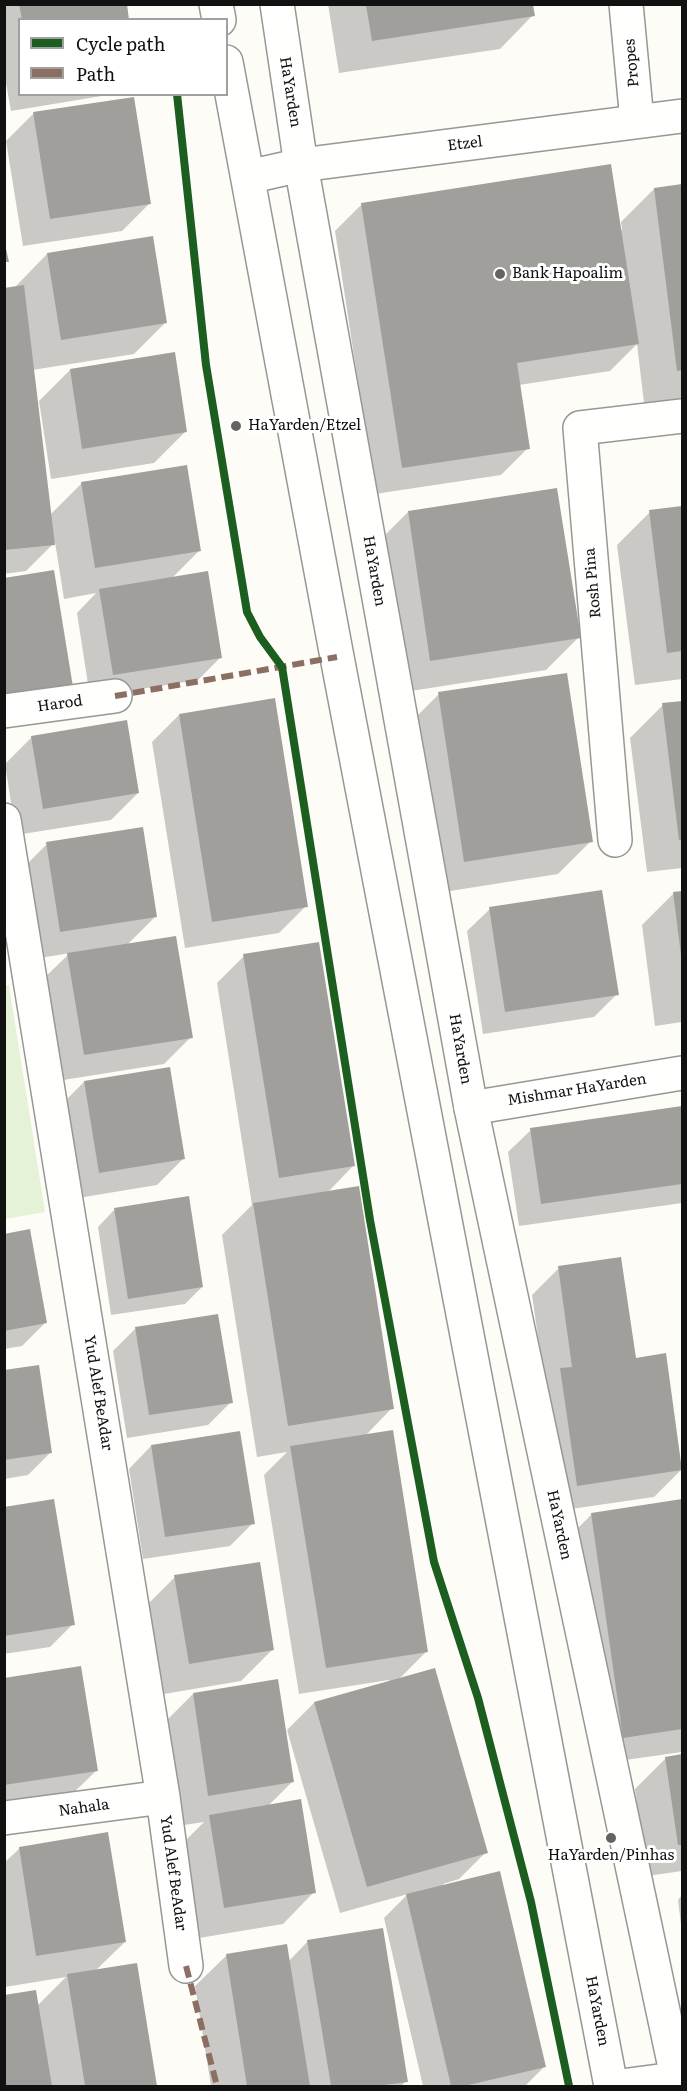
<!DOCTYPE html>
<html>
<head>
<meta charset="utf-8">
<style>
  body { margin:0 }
  #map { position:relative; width:687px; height:2091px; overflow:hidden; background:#fdfcf7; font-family:Literata,serif }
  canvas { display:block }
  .frame { position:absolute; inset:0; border:6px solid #111; pointer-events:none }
  .legend { position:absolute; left:18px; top:18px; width:210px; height:78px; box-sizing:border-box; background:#fff; border:2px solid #a0a0a0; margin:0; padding:8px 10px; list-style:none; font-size:18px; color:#111 }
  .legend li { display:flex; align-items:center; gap:12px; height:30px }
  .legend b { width:30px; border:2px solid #a0a0a0 }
</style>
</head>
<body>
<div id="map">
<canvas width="687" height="2091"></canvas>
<div class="frame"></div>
<ul class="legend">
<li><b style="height:8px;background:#1b5e20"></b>Cycle path</li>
<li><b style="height:8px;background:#8d6e63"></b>Path</li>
</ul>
</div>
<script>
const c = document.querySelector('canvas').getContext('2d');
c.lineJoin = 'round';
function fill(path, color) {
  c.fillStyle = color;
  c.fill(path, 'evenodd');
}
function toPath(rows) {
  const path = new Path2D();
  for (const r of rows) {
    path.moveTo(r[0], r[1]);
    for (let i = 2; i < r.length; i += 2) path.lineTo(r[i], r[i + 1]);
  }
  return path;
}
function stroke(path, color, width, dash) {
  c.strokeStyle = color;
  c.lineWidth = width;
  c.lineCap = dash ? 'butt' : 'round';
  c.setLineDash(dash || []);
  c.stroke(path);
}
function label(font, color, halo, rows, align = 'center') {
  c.font = font + ' Literata,serif';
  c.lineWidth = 6;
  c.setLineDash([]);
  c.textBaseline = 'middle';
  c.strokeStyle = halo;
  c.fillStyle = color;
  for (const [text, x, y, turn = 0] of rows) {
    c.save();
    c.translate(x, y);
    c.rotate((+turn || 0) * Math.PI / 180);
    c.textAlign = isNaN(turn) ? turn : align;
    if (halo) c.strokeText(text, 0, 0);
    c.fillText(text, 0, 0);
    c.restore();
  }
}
fill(toPath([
  [5,985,9,985,45,1212,5,1219]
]), '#e6f2d8');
fill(toPath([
  [8,4,125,4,128,20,20,20,20,94,114,94,11,111,4,72,4,8],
  [328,4,532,4,533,15,500,49,339,73],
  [33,114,149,204,122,231,23,246,6,141],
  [682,185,682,399,644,403,637,344,610,371,519,385,528,448,501,475,375,494,335,231,362,204,620,230,622,230,621,222,654,189],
  [47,254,165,323,134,354,32,370,50,515,82,483,200,550,172,578,221,657,198,680,90,697,77,613,96,593,64,599,55,542,26,571,4,574,4,289,16,288,16,286],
  [70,370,186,431,154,463,51,479,39,401],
  [682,508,682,679,635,685,617,545,650,512],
  [408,512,579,637,546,670,398,693,375,545],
  [439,694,591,841,558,874,431,894,406,727],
  [682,702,682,868,647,872,630,738,663,705],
  [179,715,306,906,279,933,185,948,152,742],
  [32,737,138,793,111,820,16,835,5,764],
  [47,844,155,917,127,945,191,1037,164,1064,57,1081,41,981,70,953,34,959,20,871],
  [682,892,682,1022,655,1026,642,925,674,893],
  [490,909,617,994,594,1017,483,1034,467,931],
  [244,956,353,1166,327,1193,392,1408,365,1436,427,1651,399,1679,486,1852,459,1879,443,1884,545,2066,525,2086,423,2086,384,1918,408,1894,340,1913,287,1730,314,1703,390,1682,389,1680,299,1694,264,1475,287,1452,257,1457,222,1235,252,1205,217,983],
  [84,1082,184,1158,157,1185,72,1199,57,1109],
  [682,1108,682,1203,519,1226,508,1152,531,1130],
  [188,1198,202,1287,185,1304,111,1315,98,1227,114,1210],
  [4,1235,45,1323,22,1346,4,1349],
  [559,1268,635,1359,681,1470,654,1497,550,1512,545,1386,532,1295],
  [136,1328,231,1402,208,1425,127,1438,113,1351],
  [4,1371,51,1452,28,1475,4,1479],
  [151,1446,253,1523,230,1546,143,1559,129,1469],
  [682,1501,682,1752,597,1764,565,1541,592,1514],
  [4,1509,73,1624,50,1647,4,1654],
  [175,1577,272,1650,241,1681,158,1695,144,1608],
  [4,1680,97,1770,65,1801,4,1811],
  [193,1694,293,1781,267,1807,314,1892,283,1924,193,1939,179,1847,204,1822,178,1826,162,1725],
  [682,1756,682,1871,647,1876,635,1789,666,1758],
  [20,1848,125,1942,95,1971,136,1965,156,2086,4,2086,4,1997,37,2006,66,1977,5,1987,4,1863],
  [682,1895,682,1933,678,1900],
  [308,1941,406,2081,401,2086,211,2086,195,1986,227,1955,289,1961]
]), '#0003');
fill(toPath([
  [19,4,127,4,129,20,22,20],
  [366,5,533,5,535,16,372,41],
  [134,97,151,204,50,219,33,112],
  [611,164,639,344,517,363,530,449,402,468,361,203],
  [682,184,682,370,677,371,654,188],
  [153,236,167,323,61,340,47,253],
  [4,240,9,262,4,262],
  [24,285,55,545,4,550,4,288],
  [175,352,187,432,82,449,70,369],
  [187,465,201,551,95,568,81,482],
  [557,488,581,638,430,661,408,511],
  [682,506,682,651,667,653,649,510],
  [54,570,73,687,4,697,4,578],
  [208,571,222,658,113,675,99,589],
  [567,673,593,842,464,862,438,692],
  [275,698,308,907,212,922,179,714],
  [682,701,682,840,679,840,662,703],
  [127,720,139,793,43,809,31,736],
  [143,827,157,917,60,932,46,842],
  [602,890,619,995,505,1012,489,907],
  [682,891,682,955,681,955,673,892],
  [176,936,193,1038,84,1055,67,953],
  [319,942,355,1166,279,1178,243,954],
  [170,1067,185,1159,99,1173,84,1081],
  [682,1106,682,1184,541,1204,530,1128],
  [359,1186,394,1409,288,1426,253,1203],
  [189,1196,203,1287,128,1299,114,1208],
  [30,1229,47,1323,4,1331,4,1234],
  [621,1257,636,1358,666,1353,682,1470,577,1486,560,1368,572,1367,558,1266],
  [218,1314,233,1403,149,1415,135,1327],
  [39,1365,52,1453,4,1460,4,1370],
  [393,1430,428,1652,326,1668,290,1446],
  [240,1431,255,1524,165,1537,151,1445],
  [54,1499,75,1625,4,1636,4,1507],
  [682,1499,682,1729,623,1738,591,1513],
  [260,1562,274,1650,189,1664,174,1575],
  [81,1666,98,1771,4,1785,4,1678],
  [435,1668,488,1853,367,1887,314,1702],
  [278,1679,294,1782,208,1796,193,1693],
  [682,1754,682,1845,678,1845,665,1757],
  [301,1799,316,1893,224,1908,209,1815],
  [108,1832,126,1942,36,1956,19,1847],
  [500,1871,546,2067,464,2086,451,2086,406,1894],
  [383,1928,408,2082,376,2086,331,2086,307,1940],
  [287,1944,310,2086,247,2086,226,1954],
  [137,1963,157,2086,85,2086,67,1974],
  [36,1990,52,2086,4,2086,4,1995]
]), '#a19f9c');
const minor = toPath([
  [626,4,637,121],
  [4,711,115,696],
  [4,820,163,1797,186,1966],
  [615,840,580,428,682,416],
  [471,1108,682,1073],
  [4,1818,163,1797],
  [621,2086,682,2078]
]);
const tertiary = toPath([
  [216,4,219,20],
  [277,4,301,165,471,1108,679,2086],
  [226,62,337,657,611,2086],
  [248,177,301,165,682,116]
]);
stroke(minor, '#979795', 36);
stroke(tertiary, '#979795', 36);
stroke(minor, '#fffffe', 33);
stroke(tertiary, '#fffffe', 33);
stroke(toPath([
  [115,696,337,657],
  [186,1966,217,2086]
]), '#8d6e63', 6, [12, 6]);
stroke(toPath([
  [177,94,206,365,247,612,260,637,282,667,370,1220,434,1562,478,1698,531,1902,569,2086]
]), '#1b5e20', 8);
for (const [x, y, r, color] of [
  [500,274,6,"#646362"],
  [236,426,6,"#646362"],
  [611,1838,6,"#646362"]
]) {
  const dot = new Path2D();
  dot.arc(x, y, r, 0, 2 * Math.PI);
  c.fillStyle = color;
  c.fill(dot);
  stroke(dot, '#fff', 2);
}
label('15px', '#111', '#fff', [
  ["Propes",632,63,-95],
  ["HaYarden",290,92,81],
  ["Etzel",465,144,-7],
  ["HaYarden",374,571,80],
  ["Rosh Pina",593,583,-95],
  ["Harod",60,704,-8],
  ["HaYarden",460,1049,80],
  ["Mishmar HaYarden",577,1090,-9],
  ["Yud Alef BeAdar",98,1393,81],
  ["HaYarden",559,1525,78],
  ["Nahala",84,1808,-8],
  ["Yud Alef BeAdar",173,1873,82],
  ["HaYarden",597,2011,79]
]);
label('15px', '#111', '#fff', [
  ["Bank Hapoalim",512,274],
  ["HaYarden/Etzel",248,426],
  ["HaYarden/Pinhas",611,1856,"center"]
], 'left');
</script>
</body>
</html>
